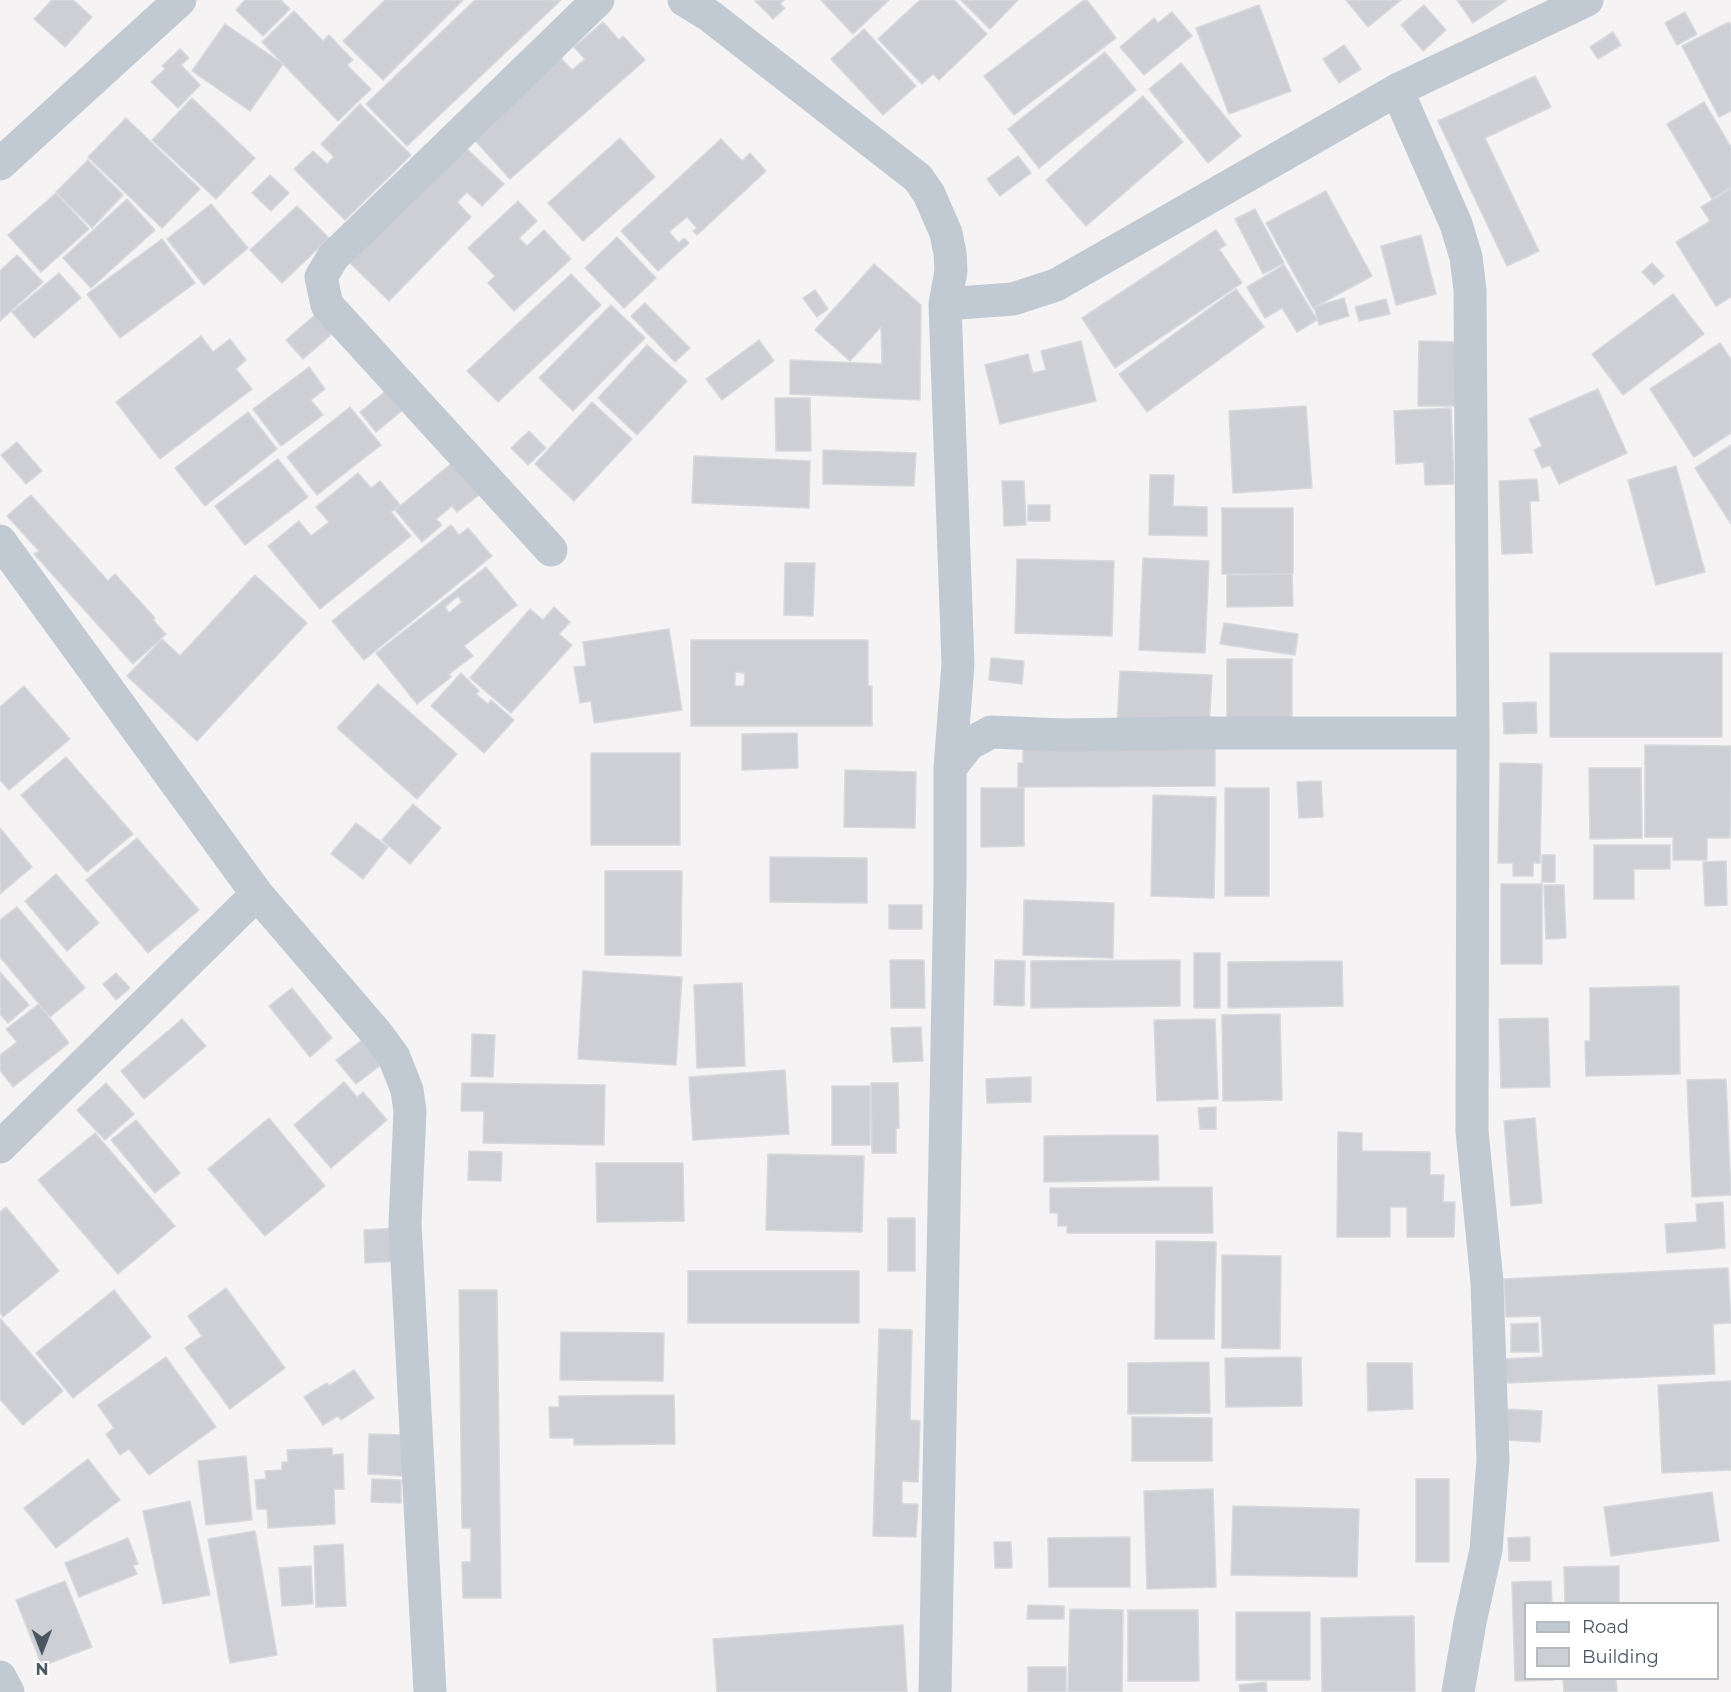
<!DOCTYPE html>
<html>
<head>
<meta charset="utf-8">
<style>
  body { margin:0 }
  #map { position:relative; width:1731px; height:1692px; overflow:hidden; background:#f5f3f3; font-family:Montserrat,sans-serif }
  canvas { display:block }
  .legend { position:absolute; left:1524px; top:1602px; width:195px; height:78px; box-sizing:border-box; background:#fff; border:2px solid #b7bbc0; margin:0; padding:8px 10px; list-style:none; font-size:18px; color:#4a5661 }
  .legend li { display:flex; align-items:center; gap:12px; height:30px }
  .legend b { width:30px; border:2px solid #b7bbc0 }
  .north { position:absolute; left:12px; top:1620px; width:60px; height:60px; -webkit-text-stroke:4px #fff; paint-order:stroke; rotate:180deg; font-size:16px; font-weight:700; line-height:24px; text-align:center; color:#4a5661 }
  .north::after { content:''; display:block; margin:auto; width:21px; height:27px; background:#4a5661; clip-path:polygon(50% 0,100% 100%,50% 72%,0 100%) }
</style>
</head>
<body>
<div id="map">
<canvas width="1731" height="1692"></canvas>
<ul class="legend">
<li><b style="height:8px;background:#c1cad2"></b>Road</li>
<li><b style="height:16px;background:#cdcfd5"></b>Building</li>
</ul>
<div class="north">N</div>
</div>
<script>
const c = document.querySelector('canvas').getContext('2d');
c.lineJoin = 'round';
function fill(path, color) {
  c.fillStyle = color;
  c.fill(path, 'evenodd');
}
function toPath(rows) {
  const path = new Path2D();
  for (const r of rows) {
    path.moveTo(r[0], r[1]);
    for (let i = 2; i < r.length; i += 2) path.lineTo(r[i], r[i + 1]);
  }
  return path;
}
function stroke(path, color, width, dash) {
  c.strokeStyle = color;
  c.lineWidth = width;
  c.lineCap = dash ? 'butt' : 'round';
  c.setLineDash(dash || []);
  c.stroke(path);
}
const building = toPath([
  [52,0,73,0,92,17,65,47,34,19,52,0],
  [245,0,281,0,290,9,263,36,236,10,245,0],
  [385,0,463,0,383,80,343,41,385,0],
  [475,0,561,0,407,146,366,104,475,0],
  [757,0,784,0,780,4,785,8,773,19,755,1,757,0],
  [821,0,889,0,853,34,821,0],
  [920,0,954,0,987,34,939,80,933,74,922,84,878,39,920,0],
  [961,0,1018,0,990,29,961,0],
  [1084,0,1087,0,1116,38,1014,115,984,76,1084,0],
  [1346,0,1401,0,1368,27,1346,0],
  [1457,0,1507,0,1473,23,1457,0],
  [1259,5,1291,91,1229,114,1196,28,1259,5],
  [1424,5,1446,30,1423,51,1401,25,1424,5],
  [294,11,323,41,329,35,353,60,347,65,371,89,338,121,262,42,294,11],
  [1172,12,1192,36,1144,75,1120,47,1154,18,1158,23,1172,12],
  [1685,12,1697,34,1677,45,1665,23,1685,12],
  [603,22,619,40,623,36,645,60,510,179,472,137,561,58,572,70,585,59,574,47,603,22],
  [1729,22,1731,26,1731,111,1719,117,1682,46,1729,22],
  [225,24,283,64,250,111,192,71,225,24],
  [864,29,916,86,883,115,831,59,864,29],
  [1613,32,1621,45,1598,59,1590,47,1613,32],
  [1344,45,1361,69,1339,83,1323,59,1344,45],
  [180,49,189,58,181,65,200,85,178,108,151,82,165,69,162,66,180,49],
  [1105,52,1136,90,1039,168,1008,129,1105,52],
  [1181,63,1241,136,1208,163,1149,89,1181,63],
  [1535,76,1551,107,1485,138,1539,251,1507,266,1438,121,1535,76],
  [1143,96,1183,142,1086,226,1046,180,1143,96],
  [192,98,255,158,216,199,152,140,192,98],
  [1704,102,1731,147,1731,187,1712,199,1667,124,1704,102],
  [360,104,411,155,345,220,294,169,313,151,327,164,334,157,321,144,360,104],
  [126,118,200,189,162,228,88,157,126,118],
  [620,138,655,177,583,241,548,203,620,138],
  [721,139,742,161,750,153,766,171,697,235,693,231,697,228,687,217,669,232,679,243,684,238,689,243,658,271,621,231,721,139],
  [464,146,504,184,482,206,467,192,457,202,471,217,389,301,349,262,464,146],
  [1018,156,1031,173,1000,196,987,179,1018,156],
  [88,160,123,195,92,228,56,192,88,160],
  [270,175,289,193,271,211,252,193,270,175],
  [1731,189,1731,297,1716,306,1676,242,1710,221,1701,207,1731,189],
  [1326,191,1372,276,1313,308,1266,223,1326,191],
  [56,193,89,229,41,272,8,235,56,193],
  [127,199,155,230,91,288,63,258,127,199],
  [518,201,537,221,519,238,527,246,544,230,571,259,514,311,488,283,495,276,468,248,518,201],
  [211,204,248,248,204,285,167,239,211,204],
  [297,206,329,238,282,283,250,250,297,206],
  [1255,209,1284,263,1263,274,1235,219,1255,209],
  [1216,230,1226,245,1219,249,1242,283,1115,368,1082,318,1216,230],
  [1421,235,1436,294,1396,305,1381,246,1421,235],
  [617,237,656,278,624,308,585,268,617,237],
  [162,239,195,283,120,338,87,294,162,239],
  [17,255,43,282,0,321,0,271,17,255],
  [1652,263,1664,276,1654,285,1642,272,1652,263],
  [874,264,921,305,920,400,790,394,790,360,882,364,881,327,850,361,815,330,874,264],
  [1284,265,1317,320,1297,332,1282,308,1265,318,1247,287,1284,265],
  [59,273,81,298,34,338,12,312,59,273],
  [571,274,601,305,498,402,467,371,571,274],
  [1236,289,1264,327,1147,412,1119,374,1236,289],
  [815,290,828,309,817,317,803,298,815,290],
  [1673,294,1704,334,1623,395,1592,354,1673,294],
  [1344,298,1349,316,1319,325,1314,307,1344,298],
  [1386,299,1390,314,1359,321,1355,307,1386,299],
  [645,303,690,348,675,362,631,316,645,303],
  [611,305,645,338,573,411,539,378,611,305],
  [316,314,332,334,303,359,286,340,316,314],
  [201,336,213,352,230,339,246,360,236,369,252,389,160,459,116,402,201,336],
  [759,340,774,361,722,400,706,379,759,340],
  [1081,341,1096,401,1000,424,985,365,1028,354,1033,373,1046,370,1041,351,1081,341],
  [1419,341,1458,342,1456,406,1418,406,1419,341],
  [1720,343,1731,359,1731,433,1694,457,1650,389,1720,343],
  [647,345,687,381,637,435,598,398,647,345],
  [309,367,325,389,311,400,323,415,281,446,253,409,309,367],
  [388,389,404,409,376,432,360,412,388,389],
  [1598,389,1627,453,1559,484,1550,465,1542,468,1534,450,1542,446,1529,419,1598,389],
  [775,398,810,398,811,451,776,451,775,398],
  [592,402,632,439,574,501,535,464,592,402],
  [1306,406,1312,488,1233,493,1229,411,1306,406],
  [350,407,381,445,317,495,287,457,350,407],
  [1451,408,1454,484,1425,485,1424,462,1396,464,1394,411,1451,408],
  [248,412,277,449,205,506,175,468,248,412],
  [529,431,546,448,528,465,511,448,529,431],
  [17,442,42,471,26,484,1,455,17,442],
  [1731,445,1731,524,1695,468,1731,445],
  [823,450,916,453,914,486,823,484,823,450],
  [694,456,810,461,809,508,692,503,694,456],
  [278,459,308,497,245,545,215,506,278,459],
  [452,463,479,495,457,512,452,506,436,519,442,525,422,542,395,510,452,463],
  [1676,466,1705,572,1656,585,1628,480,1676,466],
  [358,473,371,488,380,481,400,505,391,512,411,536,320,609,268,546,299,521,311,536,329,522,316,507,358,473],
  [1150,475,1174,475,1173,506,1207,507,1207,536,1149,535,1150,475],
  [1537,479,1539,501,1530,501,1532,553,1502,554,1499,481,1537,479],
  [1002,481,1024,481,1026,525,1004,526,1002,481],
  [31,495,108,581,115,574,155,618,153,620,166,634,133,664,34,554,39,551,7,516,31,495],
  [1028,505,1050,505,1050,521,1028,521,1028,505],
  [1222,508,1293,508,1293,574,1222,574,1222,508],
  [451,525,459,535,468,528,492,556,364,660,332,621,451,525],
  [1143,558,1209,561,1205,653,1139,650,1143,558],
  [1017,559,1114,561,1112,636,1015,633,1017,559],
  [785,563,815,563,813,616,784,615,785,563],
  [486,567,517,605,464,646,473,656,449,674,451,677,417,704,376,653,486,567],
  [458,596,462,602,449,613,445,607,458,596],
  [1292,574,1293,606,1227,607,1227,575,1292,574],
  [255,575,307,623,197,741,127,676,162,639,180,656,255,575],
  [554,607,570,622,559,634,572,645,511,713,470,678,530,609,543,620,554,607],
  [1224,623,1298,634,1295,655,1220,644,1224,623],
  [669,629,682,710,594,723,591,701,580,703,574,667,586,666,583,642,669,629],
  [691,640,868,640,868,686,872,686,872,726,691,726,691,640],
  [735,672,745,673,744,686,735,686,735,672],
  [1550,653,1722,653,1722,737,1550,737,1550,653],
  [991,658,1024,661,1022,684,989,680,991,658],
  [1227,659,1292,659,1292,721,1227,721,1227,659],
  [1120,671,1212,675,1209,730,1117,726,1120,671],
  [461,673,479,691,476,694,488,704,491,700,514,720,484,753,431,706,461,673],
  [378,684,457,754,417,799,337,728,378,684],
  [24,686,70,739,9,790,0,780,0,707,24,686],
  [1536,702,1537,733,1504,734,1503,703,1536,702],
  [797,733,798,768,742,770,742,734,797,733],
  [1215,736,1215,786,1018,787,1018,763,1023,763,1023,737,1215,736],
  [1645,745,1731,746,1730,838,1707,838,1707,860,1673,860,1673,837,1645,837,1645,745],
  [591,753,680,753,680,845,591,845,591,753],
  [66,757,133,834,87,872,21,795,66,757],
  [1500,763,1542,764,1540,863,1533,863,1533,876,1513,876,1513,863,1498,863,1500,763],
  [1589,768,1641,768,1642,838,1590,839,1589,768],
  [845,770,916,772,915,828,844,827,845,770],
  [1321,781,1323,817,1299,818,1297,782,1321,781],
  [981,788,1024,788,1024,846,981,847,981,788],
  [1225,788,1269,788,1269,896,1225,896,1225,788],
  [1153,795,1216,797,1214,898,1151,896,1153,795],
  [413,804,441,828,410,864,382,840,413,804],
  [356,823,388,847,363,879,331,854,356,823],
  [0,828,32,867,0,894,0,828],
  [137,838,199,910,148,953,86,880,137,838],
  [1594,845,1670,845,1670,869,1634,869,1634,899,1594,899,1594,845],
  [1542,855,1555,855,1555,882,1542,882,1542,855],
  [770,857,867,858,867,903,770,902,770,857],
  [1726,861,1727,905,1705,906,1703,862,1726,861],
  [605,871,682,871,681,956,605,955,605,871],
  [56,874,99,923,67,951,25,901,56,874],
  [1501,884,1542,884,1542,964,1501,964,1501,884],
  [1544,885,1564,885,1566,938,1546,939,1544,885],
  [1024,900,1114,903,1113,958,1023,955,1024,900],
  [889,905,922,905,922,929,889,929,889,905],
  [17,907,85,988,50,1017,0,957,0,920,17,907],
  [1194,953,1220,953,1220,1008,1194,1008,1194,953],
  [890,960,924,960,925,1008,891,1008,890,960],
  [995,960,1025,961,1024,1006,994,1005,995,960],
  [1180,960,1180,1006,1031,1008,1031,961,1180,960],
  [1342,961,1343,1006,1228,1008,1228,962,1342,961],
  [583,971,682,977,676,1065,578,1059,583,971],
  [0,972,29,1005,8,1023,0,1014,0,972],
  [116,973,130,988,116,1000,103,984,116,973],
  [742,983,745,1066,697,1068,694,985,742,983],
  [1679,986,1680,1074,1586,1076,1585,1041,1590,1041,1590,988,1679,986],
  [292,988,332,1038,310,1057,269,1006,292,988],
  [39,1004,69,1043,13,1087,0,1070,0,1055,17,1042,6,1029,39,1004],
  [1280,1014,1282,1100,1223,1101,1222,1015,1280,1014],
  [1548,1018,1550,1087,1501,1088,1499,1019,1548,1018],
  [182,1019,206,1046,144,1099,121,1071,182,1019],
  [1215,1019,1218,1099,1157,1101,1154,1020,1215,1019],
  [921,1027,923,1061,893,1062,891,1028,921,1027],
  [472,1034,495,1035,493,1077,471,1076,472,1034],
  [366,1037,386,1061,356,1084,336,1060,366,1037],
  [785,1070,789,1134,693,1140,689,1077,785,1070],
  [1031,1077,1031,1102,987,1103,986,1079,1031,1077],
  [1726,1079,1731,1195,1692,1197,1687,1080,1726,1079],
  [344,1082,357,1097,363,1092,387,1120,331,1168,294,1125,344,1082],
  [106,1083,134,1114,105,1140,77,1110,106,1083],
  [462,1083,605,1085,604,1145,483,1143,484,1111,461,1111,462,1083],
  [871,1083,898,1083,899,1128,896,1128,896,1153,872,1153,871,1083],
  [832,1086,870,1086,870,1145,832,1145,832,1086],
  [1216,1107,1216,1129,1200,1129,1198,1108,1216,1107],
  [269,1118,325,1186,265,1236,208,1169,269,1118],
  [1535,1118,1542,1203,1511,1206,1504,1121,1535,1118],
  [136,1120,180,1173,155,1193,111,1140,136,1120],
  [1338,1132,1362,1133,1362,1151,1430,1152,1430,1175,1444,1175,1443,1202,1455,1202,1454,1237,1407,1237,1407,1207,1390,1207,1390,1237,1337,1237,1338,1132],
  [95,1133,175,1226,118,1274,38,1180,95,1133],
  [1158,1135,1159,1180,1044,1182,1044,1136,1158,1135],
  [469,1151,502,1152,501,1181,468,1180,469,1151],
  [768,1154,864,1156,862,1232,766,1230,768,1154],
  [596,1163,683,1163,684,1221,597,1222,596,1163],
  [1212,1187,1213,1233,1067,1233,1067,1226,1058,1226,1058,1213,1050,1213,1050,1188,1212,1187],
  [1723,1202,1725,1248,1667,1253,1665,1224,1697,1222,1696,1204,1723,1202],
  [6,1207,59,1271,3,1317,0,1312,0,1212,6,1207],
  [888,1218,915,1218,915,1271,888,1271,888,1218],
  [398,1228,400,1261,365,1263,364,1230,398,1228],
  [1156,1241,1216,1242,1214,1339,1155,1339,1156,1241],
  [1222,1255,1281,1256,1280,1349,1222,1348,1222,1255],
  [1728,1268,1731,1323,1713,1324,1715,1374,1507,1383,1505,1359,1543,1357,1541,1316,1506,1317,1504,1279,1728,1268],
  [688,1271,859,1271,859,1323,688,1323,688,1271],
  [226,1288,285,1368,230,1409,185,1348,202,1336,188,1316,226,1288],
  [114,1290,151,1337,73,1398,36,1353,114,1290],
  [459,1290,497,1290,501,1598,463,1598,462,1562,471,1562,471,1528,462,1528,459,1290],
  [0,1318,63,1391,23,1425,0,1399,0,1318],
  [1538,1323,1539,1352,1511,1352,1511,1324,1538,1323],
  [879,1329,912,1330,910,1420,920,1421,918,1482,902,1481,902,1504,918,1504,916,1537,873,1536,879,1329],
  [561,1332,664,1333,663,1381,560,1380,561,1332],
  [166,1357,216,1427,149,1475,129,1449,120,1455,106,1434,114,1428,98,1405,166,1357],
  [1301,1357,1302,1406,1226,1407,1225,1358,1301,1357],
  [1209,1362,1210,1413,1128,1414,1128,1363,1209,1362],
  [1367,1363,1412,1363,1413,1409,1368,1411,1367,1363],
  [354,1370,374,1398,341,1420,338,1416,323,1425,304,1397,327,1383,329,1386,354,1370],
  [1731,1381,1731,1470,1662,1473,1658,1385,1731,1381],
  [674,1395,675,1444,574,1445,574,1438,550,1438,549,1407,559,1407,559,1396,674,1395],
  [1507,1409,1542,1411,1540,1442,1505,1440,1507,1409],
  [1132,1417,1212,1418,1212,1461,1132,1461,1132,1417],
  [369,1434,404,1435,402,1476,368,1474,369,1434],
  [332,1448,332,1455,343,1454,344,1489,334,1489,335,1524,268,1528,267,1509,257,1509,255,1480,266,1479,265,1471,282,1470,282,1462,288,1462,287,1450,332,1448],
  [246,1456,252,1520,206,1525,198,1461,246,1456],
  [88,1459,120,1500,56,1548,24,1508,88,1459],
  [372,1479,401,1480,401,1503,371,1502,372,1479],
  [1416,1479,1449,1479,1449,1562,1416,1562,1416,1479],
  [1213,1489,1216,1587,1147,1589,1144,1491,1213,1489],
  [1712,1492,1719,1541,1611,1556,1604,1507,1712,1492],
  [190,1501,210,1595,163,1604,143,1511,190,1501],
  [1233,1506,1359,1509,1357,1577,1231,1575,1233,1506],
  [255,1531,277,1655,230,1663,208,1539,255,1531],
  [1130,1537,1130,1587,1049,1587,1048,1538,1130,1537],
  [1530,1537,1530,1561,1509,1561,1508,1538,1530,1537],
  [128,1538,138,1564,133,1565,137,1574,79,1597,65,1563,128,1538],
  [994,1542,1011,1542,1012,1568,995,1568,994,1542],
  [343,1544,346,1606,316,1607,314,1546,343,1544],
  [311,1566,313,1604,282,1606,279,1568,311,1566],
  [1619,1566,1619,1604,1565,1604,1564,1567,1619,1566],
  [65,1581,92,1647,42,1666,16,1600,65,1581],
  [1551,1581,1552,1604,1526,1604,1526,1678,1554,1680,1515,1681,1512,1582,1551,1581],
  [1028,1605,1064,1606,1064,1619,1027,1619,1028,1605],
  [1070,1609,1123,1610,1122,1692,1068,1692,1070,1609],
  [1128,1610,1198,1610,1199,1681,1128,1681,1128,1610],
  [1236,1612,1310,1612,1310,1680,1236,1680,1236,1612],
  [1414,1616,1415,1692,1322,1692,1321,1618,1414,1616],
  [903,1625,907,1692,717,1692,713,1639,903,1625],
  [1028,1667,1066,1667,1066,1692,1028,1692,1028,1667],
  [1563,1678,1616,1678,1617,1692,1564,1692,1563,1678],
  [1266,1682,1267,1692,1240,1692,1239,1685,1266,1682]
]);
fill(building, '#cdcfd5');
stroke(building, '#d7d9de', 1.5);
stroke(toPath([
  [684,0,710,16,918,178,929,194,946,233,950,253,951,271,945,304,958,664,950,768,950,884,935,1692],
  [1397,90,1456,224,1466,257,1470,290,1473,733,1472,1131,1487,1282,1493,1460,1486,1550,1470,1622,1458,1692],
  [0,164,180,0],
  [945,304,1013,299,1056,285,1397,90,1587,0],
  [0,541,257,894,378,1035,394,1057,407,1090,410,1112,405,1223,430,1692],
  [551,550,327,305,321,277,333,257,598,0],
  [950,768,969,744,991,732,1063,735,1205,733,1473,733],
  [0,1147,257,894],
  [0,1677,8,1692]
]), '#c1cad2', 33);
</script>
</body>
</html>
